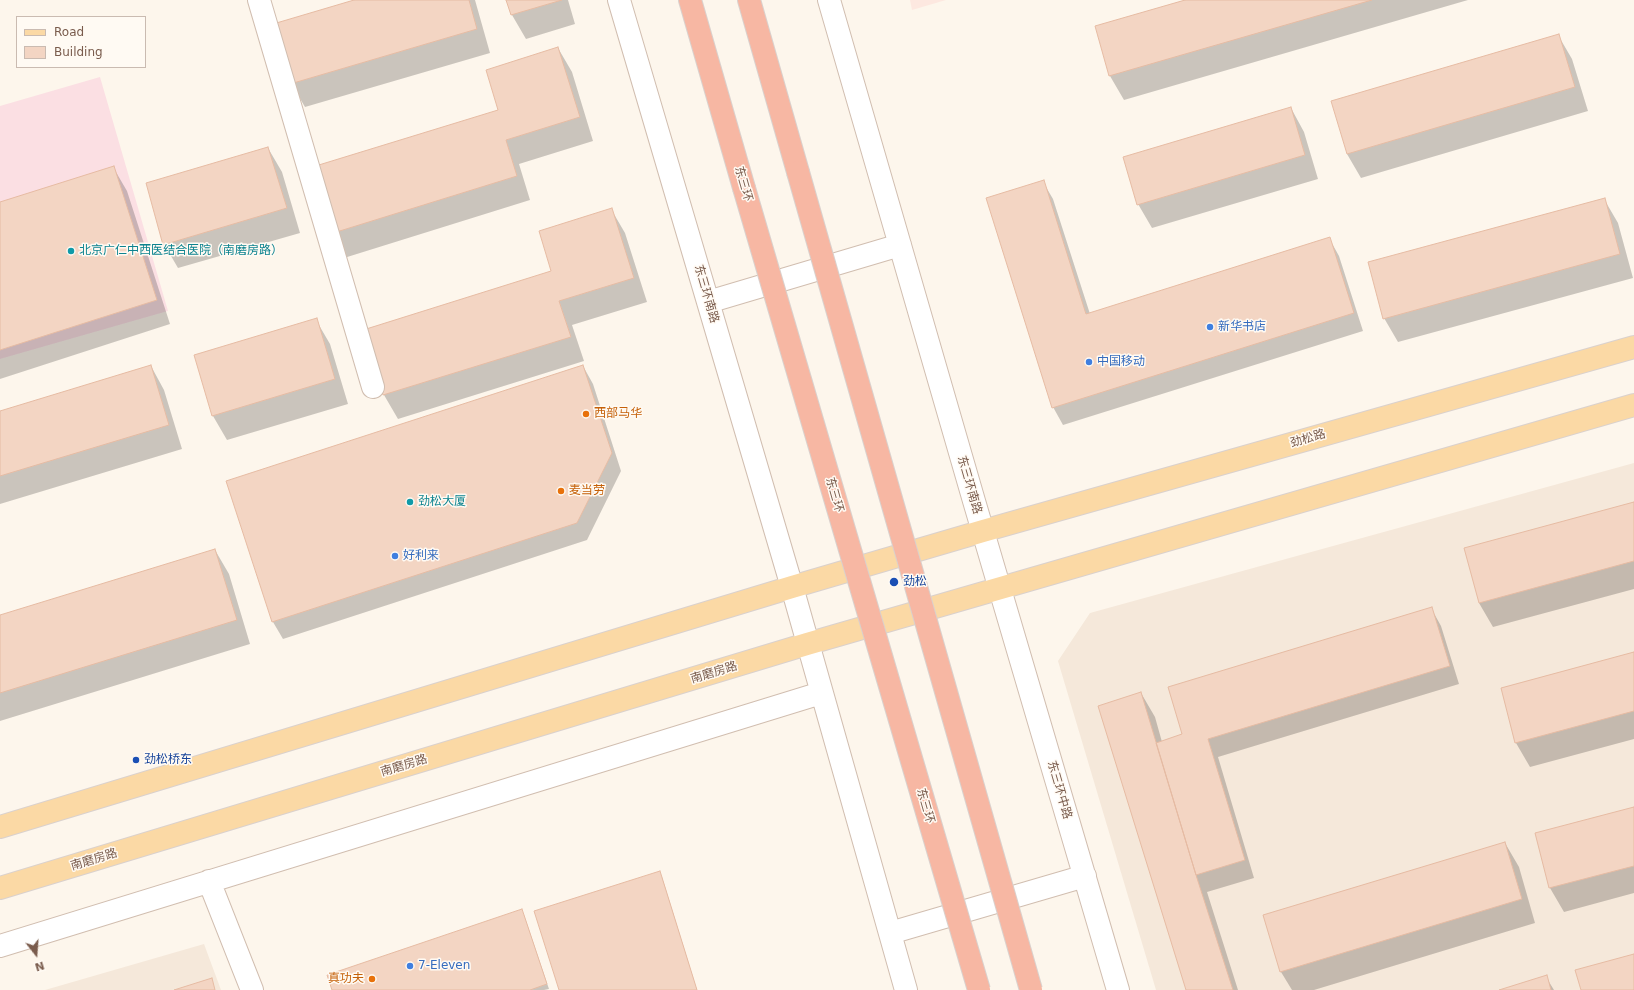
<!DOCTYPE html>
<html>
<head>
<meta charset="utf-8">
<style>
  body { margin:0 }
  #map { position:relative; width:1634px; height:990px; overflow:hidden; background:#fdf6ec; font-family:"DejaVu Sans",sans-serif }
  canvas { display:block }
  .legend { position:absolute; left:16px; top:16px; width:130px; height:52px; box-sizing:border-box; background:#fffaf3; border:1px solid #cabbb1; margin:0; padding:5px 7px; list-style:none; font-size:12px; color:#7a5c4d }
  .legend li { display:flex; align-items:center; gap:8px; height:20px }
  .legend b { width:20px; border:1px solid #cabbb1 }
  .north { position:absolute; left:16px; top:934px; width:40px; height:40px; -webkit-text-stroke:3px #fffaf3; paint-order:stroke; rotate:163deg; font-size:11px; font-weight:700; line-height:16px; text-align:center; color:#7a5c4d }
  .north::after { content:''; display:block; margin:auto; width:14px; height:18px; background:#7a5c4d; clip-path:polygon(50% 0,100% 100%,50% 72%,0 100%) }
</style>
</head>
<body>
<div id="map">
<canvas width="1634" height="990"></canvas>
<ul class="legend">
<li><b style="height:5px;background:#fbd9a5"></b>Road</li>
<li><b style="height:11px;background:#f3d5c3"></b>Building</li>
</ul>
<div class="north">N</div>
</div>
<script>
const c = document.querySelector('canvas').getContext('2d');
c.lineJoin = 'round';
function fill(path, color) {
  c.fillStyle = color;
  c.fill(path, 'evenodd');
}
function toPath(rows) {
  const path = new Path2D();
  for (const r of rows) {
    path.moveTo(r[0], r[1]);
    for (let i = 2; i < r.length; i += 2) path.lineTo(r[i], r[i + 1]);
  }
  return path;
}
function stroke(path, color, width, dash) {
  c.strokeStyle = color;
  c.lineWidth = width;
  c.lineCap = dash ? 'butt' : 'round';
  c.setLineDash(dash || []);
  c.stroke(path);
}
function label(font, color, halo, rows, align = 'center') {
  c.font = font + ' "DejaVu Sans","Noto Sans SC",sans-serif';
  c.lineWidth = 3;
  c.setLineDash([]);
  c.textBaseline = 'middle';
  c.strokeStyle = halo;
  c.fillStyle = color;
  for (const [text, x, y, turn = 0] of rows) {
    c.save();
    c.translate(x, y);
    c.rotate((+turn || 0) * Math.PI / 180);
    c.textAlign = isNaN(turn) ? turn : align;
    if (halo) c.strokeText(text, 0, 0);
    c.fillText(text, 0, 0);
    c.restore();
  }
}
fill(toPath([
  [1634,463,1634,990,1156,990,1058,661,1090,613],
  [204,944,221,990,45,990]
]), '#f5e8da');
fill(toPath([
  [910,0,946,0,912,10]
]), '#fde8e0');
fill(toPath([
  [100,77,168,311,0,359,0,106]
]), '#fbdfe3');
fill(toPath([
  [357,0,475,0,490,53,305,107,291,83],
  [508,0,568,0,575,24,526,39,512,15],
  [1188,0,1468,0,1124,100,1110,76,1096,27],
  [1558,35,1572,59,1588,111,1361,178,1347,154],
  [558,48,572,72,593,141,519,164,530,200,344,258,331,234,499,111],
  [1291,108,1304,132,1318,179,1152,228,1138,204],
  [268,148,282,172,300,233,178,268,164,244],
  [113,167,127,191,170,324,0,379,0,203],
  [1043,182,1053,199,1090,314,1329,238,1339,256,1363,331,1063,425,1053,407],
  [1604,199,1618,223,1633,278,1398,342,1384,318],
  [611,209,625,233,647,302,572,325,584,361,398,419,384,395,364,330,553,272],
  [316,320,330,344,348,404,227,440,213,416,195,355],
  [151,366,164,390,182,449,0,504,0,412],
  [583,366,593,384,621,471,587,540,283,639,273,622,227,482],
  [1634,503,1634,589,1493,627,1479,603],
  [215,550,229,574,250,644,0,721,0,616],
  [1431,608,1441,626,1459,684,1218,757,1254,878,1207,892,1238,990,1187,990,1141,693,1155,717,1162,742,1184,735],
  [1634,653,1634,739,1530,767,1516,743,1502,688],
  [1634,808,1634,893,1564,912,1550,888,1536,834],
  [1505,843,1519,867,1535,923,1314,990,1292,990,1281,972,1264,916],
  [662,877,697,990,560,990],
  [524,915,549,989,544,990,333,990],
  [1546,977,1554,990,1502,990]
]), '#0003');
const building = toPath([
  [354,0,469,0,477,29,290,84,273,24,354,0],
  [506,0,562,0,511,15,506,0],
  [1185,0,1372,0,1109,76,1095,26,1185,0],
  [1559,34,1575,87,1347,154,1331,101,1559,34],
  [558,47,580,117,506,140,517,176,330,234,309,168,498,110,486,70,558,47],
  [1291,107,1305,155,1137,205,1123,157,1291,107],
  [268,147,287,208,163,245,146,183,268,147],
  [114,166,157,300,0,350,0,202,114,166],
  [1044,180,1086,314,1330,237,1354,313,1052,408,986,198,1044,180],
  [1605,198,1620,254,1383,319,1368,262,1605,198],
  [612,208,634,278,559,301,571,337,383,395,363,330,551,271,539,231,612,208],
  [317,318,335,379,212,416,194,355,317,318],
  [151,365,169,425,0,476,0,411,151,365],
  [583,365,612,453,577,523,272,622,226,481,583,365],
  [1634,502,1634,561,1479,603,1464,548,1634,502],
  [215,549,237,620,0,693,0,615,215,549],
  [1432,607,1450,666,1208,739,1245,860,1196,875,1156,743,1182,734,1168,687,1432,607],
  [1634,652,1634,711,1515,743,1501,688,1634,652],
  [1141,692,1196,875,1233,990,1186,990,1098,706,1141,692],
  [1634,807,1634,866,1549,888,1535,833,1634,807],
  [1505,842,1522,899,1280,972,1263,915,1505,842],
  [660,871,697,990,559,990,534,911,660,871],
  [522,909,547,984,530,990,332,990,327,975,522,909],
  [1634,954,1634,990,1581,990,1575,970,1634,954],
  [1547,975,1551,990,1499,990,1547,975],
  [212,978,215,990,174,990,212,978]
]);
fill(building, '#f3d5c3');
stroke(building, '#e6bba3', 1);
const minor = toPath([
  [259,0,373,387],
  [619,0,792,587,906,990],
  [829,0,974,501,1118,990],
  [708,302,900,245],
  [209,881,252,990],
  [890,933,1085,876],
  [0,946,821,693]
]);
const major = toPath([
  [0,827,792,587,983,531,1634,347],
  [0,888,807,644,1634,405]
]);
const highway = toPath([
  [690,0,744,188],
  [749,0,798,172]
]);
stroke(minor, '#d1beb0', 24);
stroke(major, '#dad1cd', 24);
stroke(highway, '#dad1cd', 24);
stroke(minor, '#fff', 22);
stroke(major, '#fbd9a5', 22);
stroke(highway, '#f7b7a3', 22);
const highwayBridge = toPath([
  [798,172,1031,990],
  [744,188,979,990]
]);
stroke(highwayBridge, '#dad1cd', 24, []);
stroke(highwayBridge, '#f7b7a3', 22);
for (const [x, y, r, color] of [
  [71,251,4,"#0f9aa8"],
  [1210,327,4,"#3f7fe0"],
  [1089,362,4,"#3f7fe0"],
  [586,414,4,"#e8710a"],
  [561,491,4,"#e8710a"],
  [410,502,4,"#0f9aa8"],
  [395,556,4,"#3f7fe0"],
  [894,582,5,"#1a4fb4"],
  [136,760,4,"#1a4fb4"],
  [410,966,4,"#3f7fe0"],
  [372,979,4,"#e8710a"]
]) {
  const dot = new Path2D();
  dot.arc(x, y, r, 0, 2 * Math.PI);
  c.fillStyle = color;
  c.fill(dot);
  stroke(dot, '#fffaf3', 1.5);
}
label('12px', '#7a5c4d', '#fffaf3', [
  ["东三环",743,184,74],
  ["东三环南路",706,294,74],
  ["劲松路",1308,439,-16],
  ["东三环南路",969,485,74],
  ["东三环",834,495,74],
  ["南磨房路",714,673,-17],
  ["南磨房路",404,766,-17],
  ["东三环中路",1059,790,74],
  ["东三环",925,806,74],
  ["南磨房路",94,860,-17]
]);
label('12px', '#0d838f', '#fffaf3', [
  ["北京广仁中西医结合医院（南磨房路）",79,251],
  ["劲松大厦",418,502]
], 'left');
label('12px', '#366cbe', '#fffaf3', [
  ["新华书店",1218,327],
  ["中国移动",1097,362],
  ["好利来",403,556],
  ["7-Eleven",418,966]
], 'left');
label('12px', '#c56008', '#fffaf3', [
  ["西部马华",594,414],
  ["麦当劳",569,491],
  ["真功夫",364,979,"right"]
], 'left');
label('12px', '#164399', '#fffaf3', [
  ["劲松",903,582],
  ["劲松桥东",144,760]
], 'left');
</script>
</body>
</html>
